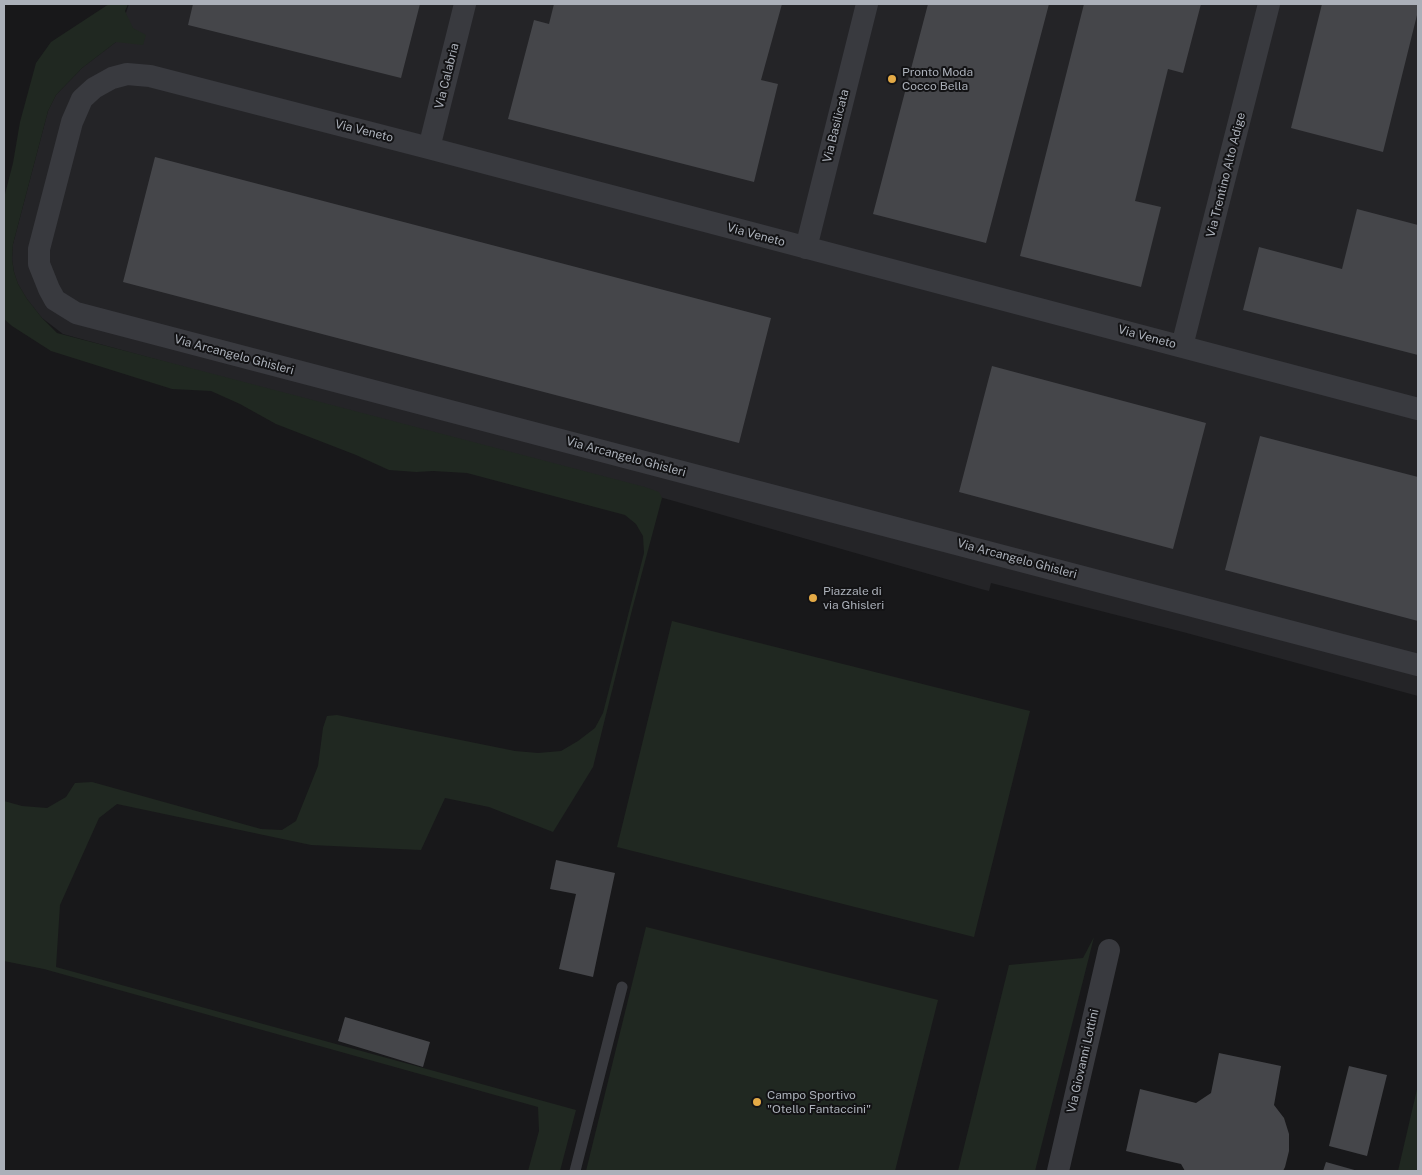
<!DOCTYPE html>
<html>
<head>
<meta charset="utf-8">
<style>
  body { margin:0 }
  #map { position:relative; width:1422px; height:1175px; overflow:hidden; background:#18181a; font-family:"Public Sans",sans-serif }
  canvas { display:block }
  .frame { position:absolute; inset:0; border:5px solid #abb0b9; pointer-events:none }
</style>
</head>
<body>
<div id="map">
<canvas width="1422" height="1175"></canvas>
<div class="frame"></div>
</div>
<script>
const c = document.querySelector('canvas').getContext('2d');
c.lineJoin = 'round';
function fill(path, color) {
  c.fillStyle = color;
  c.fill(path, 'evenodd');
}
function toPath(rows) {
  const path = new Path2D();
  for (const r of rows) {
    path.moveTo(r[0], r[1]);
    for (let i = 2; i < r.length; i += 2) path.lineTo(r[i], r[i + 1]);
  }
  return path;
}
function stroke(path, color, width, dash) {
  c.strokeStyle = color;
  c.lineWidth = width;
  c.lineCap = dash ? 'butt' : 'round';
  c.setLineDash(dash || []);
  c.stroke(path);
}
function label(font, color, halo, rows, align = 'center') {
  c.font = font + ' "Public Sans",sans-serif';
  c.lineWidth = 4;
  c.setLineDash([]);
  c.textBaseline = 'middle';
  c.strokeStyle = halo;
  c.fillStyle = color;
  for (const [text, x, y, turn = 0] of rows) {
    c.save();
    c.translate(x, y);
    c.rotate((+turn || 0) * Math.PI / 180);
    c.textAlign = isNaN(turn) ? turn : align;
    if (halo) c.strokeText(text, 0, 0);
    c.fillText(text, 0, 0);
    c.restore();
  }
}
fill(toPath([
  [129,4,1418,4,1418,696,1183,632,991,583,989,591,981,589,674,501,63,334,42,318,27,299,18,284,14,272,12,259,13,244,48,111,56,95,82,68,116,42]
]), '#242427');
fill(toPath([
  [109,4,128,4,125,11,133,28,146,35,143,45,116,42,82,68,56,95,48,111,13,244,12,259,14,272,18,284,27,299,42,318,57,333,645,487,659,492,662,498,632,610,593,767,553,832,489,807,445,798,421,850,311,845,117,804,99,818,60,905,56,967,576,1110,560,1171,528,1171,539,1131,538,1107,44,969,4,961,4,801,22,806,47,808,66,797,75,783,92,782,261,829,282,830,296,821,318,766,323,728,327,716,337,715,515,751,538,753,561,751,578,741,595,728,603,713,644,553,643,536,636,524,625,515,467,473,433,471,416,472,389,470,356,455,276,424,240,404,211,391,172,389,51,351,12,326,4,319,4,198,13,163,20,122,36,63,51,42],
  [672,621,1030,711,974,937,617,847],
  [646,927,938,1000,895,1171,586,1171],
  [1094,937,1035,1171,958,1171,1009,965,1083,958],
  [1418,1085,1418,1171,1398,1171]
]), '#202821');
fill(toPath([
  [193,4,420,4,401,78,188,25],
  [554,4,782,4,761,80,778,84,754,182,508,119,534,20,549,24],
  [928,4,1049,4,986,243,873,214],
  [1084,4,1201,4,1183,73,1168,69,1135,201,1161,207,1141,287,1020,256],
  [1322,4,1418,4,1418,11,1383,152,1291,128],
  [155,157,771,318,739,443,123,282],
  [1357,209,1418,225,1418,355,1243,310,1259,247,1342,269],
  [992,366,1206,423,1173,549,959,492],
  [1260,436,1418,477,1418,621,1225,570],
  [556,860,615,873,593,977,559,969,576,894,550,889],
  [345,1017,430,1042,423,1067,338,1041],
  [1219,1053,1281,1066,1274,1105,1284,1118,1289,1134,1289,1151,1285,1167,1283,1171,1185,1171,1181,1164,1126,1151,1140,1089,1196,1103,1211,1093],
  [1349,1066,1387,1075,1367,1156,1329,1146],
  [1326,1162,1358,1171,1323,1171]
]), '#45464a');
stroke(toPath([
  [575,1171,622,987]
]), '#393a3f', 11);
stroke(toPath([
  [429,148,465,4],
  [806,248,867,4],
  [1182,346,1269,4],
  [1418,409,429,148,150,76,127,74,112,78,94,88,82,99,72,122,39,249,39,264,49,289,55,300,76,313,1418,665],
  [1058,1171,1109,950]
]), '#393a3f', 22);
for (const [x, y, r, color] of [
  [892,79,5,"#e4aa46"],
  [813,598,5,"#e4aa46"],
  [757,1102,5,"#e4aa46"]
]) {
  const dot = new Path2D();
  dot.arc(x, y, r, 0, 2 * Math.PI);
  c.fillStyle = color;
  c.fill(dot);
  stroke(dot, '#131315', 2);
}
label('12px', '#abb0b9', '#131315', [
  ["Pronto Moda",902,72],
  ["Cocco Bella",902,86],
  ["Piazzale di",823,591],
  ["via Ghisleri",823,605],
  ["Campo Sportivo",767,1095],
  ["\"Otello Fantaccini\"",767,1109]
], 'left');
label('12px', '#abb0b9', '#131315', [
  ["Via Calabria",447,76,-76],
  ["Via Basilicata",836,126,-76],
  ["Via Veneto",364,131,14],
  ["Via Trentino Alto Adige",1226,175,-76],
  ["Via Veneto",756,235,15],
  ["Via Veneto",1147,337,15],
  ["Via Arcangelo Ghisleri",234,355,15],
  ["Via Arcangelo Ghisleri",626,457,15],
  ["Via Arcangelo Ghisleri",1017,559,15],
  ["Via Giovanni Lottini",1083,1061,-77]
]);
</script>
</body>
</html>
